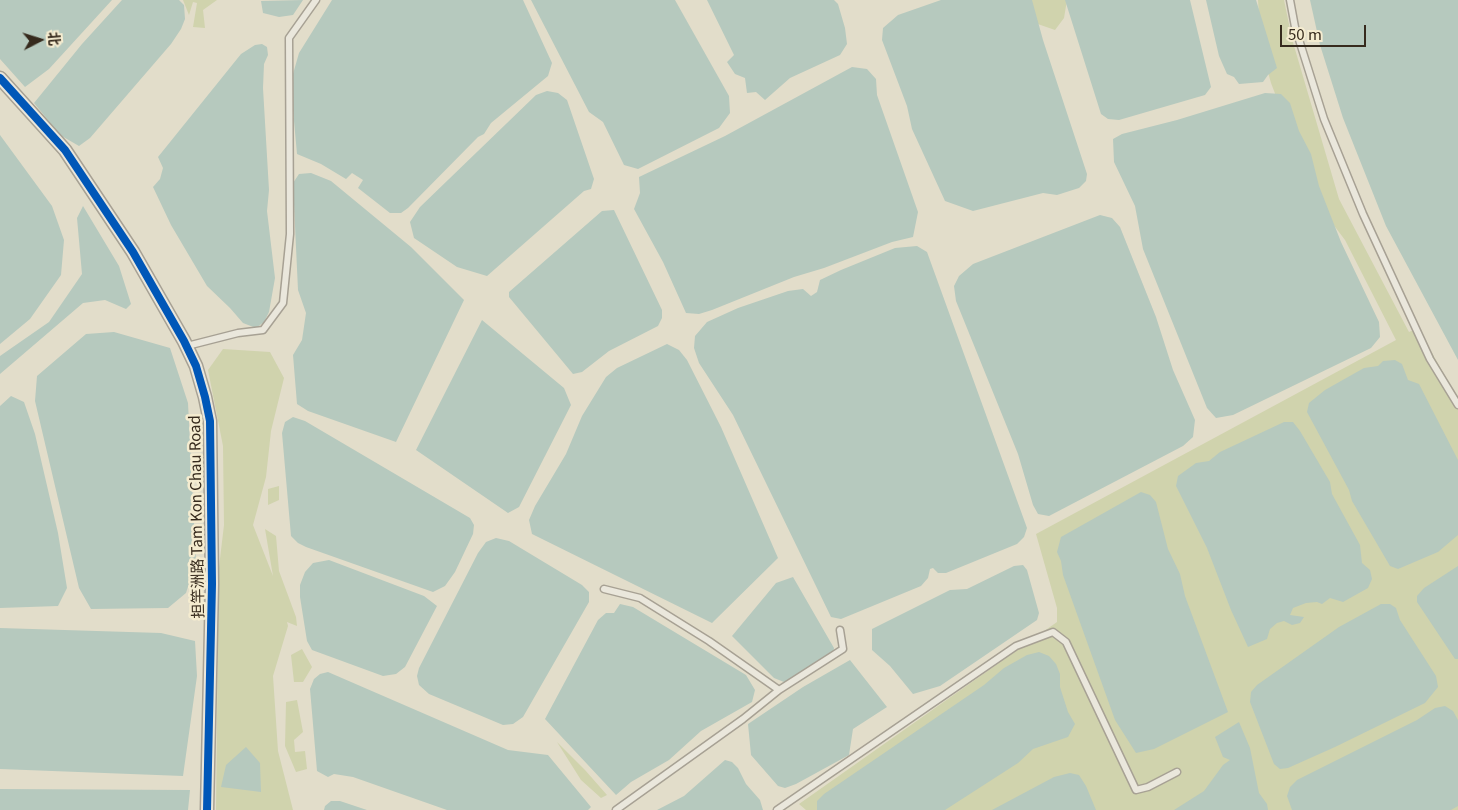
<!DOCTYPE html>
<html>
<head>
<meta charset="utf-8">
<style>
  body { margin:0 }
  #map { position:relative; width:1458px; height:810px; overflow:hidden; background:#e2ddca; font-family:Georgia,"Noto Sans SC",serif }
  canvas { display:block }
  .north { position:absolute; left:15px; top:15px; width:50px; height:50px; -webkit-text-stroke:4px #f5ecd0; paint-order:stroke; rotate:85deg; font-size:14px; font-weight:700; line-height:20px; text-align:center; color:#362a1d }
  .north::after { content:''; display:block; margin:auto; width:18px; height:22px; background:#362a1d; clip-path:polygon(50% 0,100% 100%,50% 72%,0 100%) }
  .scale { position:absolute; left:1280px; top:25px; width:86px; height:22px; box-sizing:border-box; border:2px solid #362a1d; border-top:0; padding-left:6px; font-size:15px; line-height:18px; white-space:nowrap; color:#362a1d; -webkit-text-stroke:4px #f5ecd0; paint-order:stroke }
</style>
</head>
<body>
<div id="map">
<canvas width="1458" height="810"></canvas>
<div class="north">北</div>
<div class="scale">50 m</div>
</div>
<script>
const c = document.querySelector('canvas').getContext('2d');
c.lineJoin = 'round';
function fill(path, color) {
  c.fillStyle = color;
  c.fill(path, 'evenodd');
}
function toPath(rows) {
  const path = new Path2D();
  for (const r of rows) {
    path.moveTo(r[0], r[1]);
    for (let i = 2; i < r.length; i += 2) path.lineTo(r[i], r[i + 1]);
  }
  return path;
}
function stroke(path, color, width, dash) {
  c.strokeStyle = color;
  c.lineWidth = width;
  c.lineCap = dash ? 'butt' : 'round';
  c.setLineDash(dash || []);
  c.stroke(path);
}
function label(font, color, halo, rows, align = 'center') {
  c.font = font + ' Georgia,"Noto Sans SC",serif';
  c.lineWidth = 5;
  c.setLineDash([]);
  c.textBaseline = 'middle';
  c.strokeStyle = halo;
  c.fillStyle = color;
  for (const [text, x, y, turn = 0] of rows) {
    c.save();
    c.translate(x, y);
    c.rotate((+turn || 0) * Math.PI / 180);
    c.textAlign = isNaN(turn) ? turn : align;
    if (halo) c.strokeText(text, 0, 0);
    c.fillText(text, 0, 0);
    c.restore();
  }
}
fill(toPath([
  [183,0,217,0,203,10,205,28,193,27,197,3,193,2,189,15],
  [1024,0,1067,0,1064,18,1055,30,1032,22],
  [1258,0,1284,0,1292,39,1339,199,1409,332,1418,328,1458,399,1458,810,806,810,799,804,1057,622,1057,608,1036,534,1396,340,1345,240,1317,203,1271,83,1261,47],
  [223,349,270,352,284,378,271,431,266,477,253,525,273,576,265,529,276,536,279,571,296,617,297,626,287,622,288,626,273,676,278,751,293,810,216,810,218,628,214,626,215,611,218,609,219,567,224,525,223,446,208,370],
  [279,486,279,500,268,505,268,489],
  [302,649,312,667,303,682,294,682,291,655],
  [297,700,303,732,294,740,295,752,305,751,307,769,296,772,285,746,286,702],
  [557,742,585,770,607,795,601,798,581,780]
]), '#d0d3ad');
fill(toPath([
  [0,0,112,0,49,69,25,87,0,59],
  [122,0,179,0,184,5,185,19,181,29,171,44,90,138,79,146,60,135,34,103,82,44],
  [303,0,293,15,279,17,263,13,261,1],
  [332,0,523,0,552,63,548,76,491,123,484,134,478,137,408,208,401,213,390,213,358,188,363,180,352,173,346,179,321,164,297,154,292,99,293,74,299,53],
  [531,0,675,0,729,96,730,113,719,128,638,169,624,165,603,122,589,112],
  [707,0,834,0,838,4,845,28,847,44,840,55,790,78,765,100,756,92,747,93,745,78,735,74,727,62,734,55],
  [941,0,1032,0,1043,40,1087,174,1086,181,1079,188,1057,195,1043,193,973,211,945,201,912,129,907,106,882,40,883,28,898,15],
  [1065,0,1190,0,1211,87,1205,95,1119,120,1108,119,1101,114],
  [1206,0,1256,0,1277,68,1268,75,1263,82,1239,84,1234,77,1227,74,1219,56],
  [1310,0,1458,0,1458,360,1386,226,1343,118,1320,45],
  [262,44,267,47,268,55,264,64,263,88,269,190,267,211,275,278,269,312,264,322,256,328,243,323,230,308,207,286,171,225,153,187,160,179,163,168,158,157,241,54,255,45],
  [852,67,867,69,876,79,877,95,918,212,913,237,892,242,824,268,794,277,712,310,699,314,686,313,663,262,634,209,640,193,639,177,725,136],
  [547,91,558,93,567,100,594,179,591,189,584,191,487,276,457,267,414,238,410,222,420,207,536,95],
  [1265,93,1281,94,1290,103,1299,131,1311,154,1319,186,1341,242,1379,322,1380,337,1371,348,1233,415,1216,418,1207,408,1143,249,1135,206,1114,162,1113,139,1122,134,1177,120],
  [0,135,52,206,64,240,61,275,30,319,0,344],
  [311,173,331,181,411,247,464,300,396,442,308,411,297,404,293,355,302,340,306,313,298,290,293,183,299,174],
  [83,206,119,266,131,304,126,309,105,300,83,303,0,374,0,356,49,322,82,274,77,218],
  [614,210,662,310,662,318,658,326,609,351,582,372,573,374,509,297,509,292,602,211],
  [1100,215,1112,218,1120,227,1156,317,1173,370,1195,420,1193,437,1183,446,1049,516,1038,514,1033,505,1018,454,956,301,954,286,959,276,973,264],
  [917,246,927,252,1027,528,1024,537,1017,544,946,573,938,573,933,568,930,569,928,578,921,586,841,619,831,617,733,415,699,363,694,348,695,336,707,322,738,308,788,291,803,289,811,296,817,292,820,280,841,270,895,248],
  [482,320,564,388,571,405,519,507,508,513,416,450],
  [114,332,170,348,188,403,196,562,186,593,168,608,91,609,79,588,35,401,37,376,86,334],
  [667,344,679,350,687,360,721,427,778,558,712,623,532,534,529,520,535,506,566,454,582,416,606,377,617,368],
  [1395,360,1402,364,1408,380,1419,384,1458,460,1458,535,1438,552,1398,569,1390,566,1352,501,1349,490,1307,412,1309,403,1325,390,1364,368,1378,366,1383,361],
  [11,396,24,402,35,434,58,533,67,588,58,606,0,608,0,406],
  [293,417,305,421,470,518,474,525,473,534,455,572,445,586,433,592,306,547,298,543,291,536,282,433,285,422],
  [1284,422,1293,422,1300,431,1330,482,1332,494,1360,545,1362,563,1370,570,1372,579,1368,588,1343,602,1330,598,1322,604,1317,602,1306,603,1293,608,1290,615,1304,617,1300,623,1292,625,1284,621,1277,623,1270,629,1267,639,1248,647,1231,610,1207,548,1176,486,1178,476,1196,463,1209,461,1220,452],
  [1141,492,1150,495,1156,502,1168,549,1180,574,1185,596,1228,712,1154,749,1136,753,1115,720,1063,575,1061,561,1057,552,1061,537],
  [496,538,509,541,582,585,589,592,589,602,523,717,513,724,503,725,429,694,419,685,417,676,419,668,478,553,486,542],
  [329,560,424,596,437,606,405,667,396,674,383,676,312,650,307,641,300,597,300,585,305,572,313,563],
  [1023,565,1027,570,1039,613,1037,620,940,686,913,694,890,666,872,650,872,629,950,590,967,589,1014,566],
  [1458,566,1458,659,1455,659,1417,602,1417,596,1424,588],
  [793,577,834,648,832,658,799,682,789,684,774,678,732,636,776,583],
  [620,604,633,607,746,675,755,690,752,702,701,731,669,760,631,782,616,795,545,719,598,620,606,613,614,613],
  [1381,604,1390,604,1396,608,1400,620,1436,676,1438,687,1425,703,1335,747,1288,768,1280,769,1274,764,1250,702,1251,692,1257,685,1339,627],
  [0,628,161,633,195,641,197,676,183,776,0,769],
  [1039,652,1049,656,1056,664,1060,674,1060,687,1068,712,1075,724,1068,737,1033,749,1018,763,945,810,817,810,817,801,824,794,984,685,1004,668,1027,655],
  [850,660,887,707,853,729,849,755,796,784,785,788,778,786,751,755,748,724,803,687],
  [328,672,508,750,548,755,591,807,588,810,447,810,353,777,334,774,328,777,317,771,310,689,314,679,320,674],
  [1445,706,1453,711,1458,720,1458,806,1451,810,1292,810,1287,796,1290,787,1297,780,1417,720,1435,708],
  [1239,722,1250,748,1259,793,1267,804,1268,810,1174,810,1204,791,1223,765,1230,760,1223,757,1215,737],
  [246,747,260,763,261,792,221,787,226,765],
  [725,760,732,762,738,768,746,784,760,800,763,810,657,810,684,796],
  [1070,773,1079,775,1086,786,1096,810,992,810,1054,777],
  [0,789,190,790,188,810,0,810],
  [331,801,340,801,367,810,324,810,325,806]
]), '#b6c9be');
const service = toPath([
  [1290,0,1295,27,1324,119,1363,214,1430,359,1458,405],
  [187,346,238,333,263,330,283,303,290,234,289,38,316,0],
  [604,589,640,598,709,641,779,690],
  [616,810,743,719,779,690,843,649,840,630],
  [777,810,1016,646,1053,632,1066,642,1136,790,1148,787,1177,772]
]);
const minor = toPath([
  [0,78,65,150,133,252,184,341,196,366,205,397,210,421,212,584,207,810]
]);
stroke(service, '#a7a194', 9);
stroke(minor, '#a7a194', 15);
stroke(service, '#eae7dc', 6);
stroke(minor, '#eae7dc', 12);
stroke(toPath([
  [0,78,65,150,133,252,184,341,196,366,205,397,210,421,212,584,207,810]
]), '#0057b8', 8);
label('15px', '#362a1d', '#f5ecd0', [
  ["担竿洲路 Tam Kon Chau Road",196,517,-91]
]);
</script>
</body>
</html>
